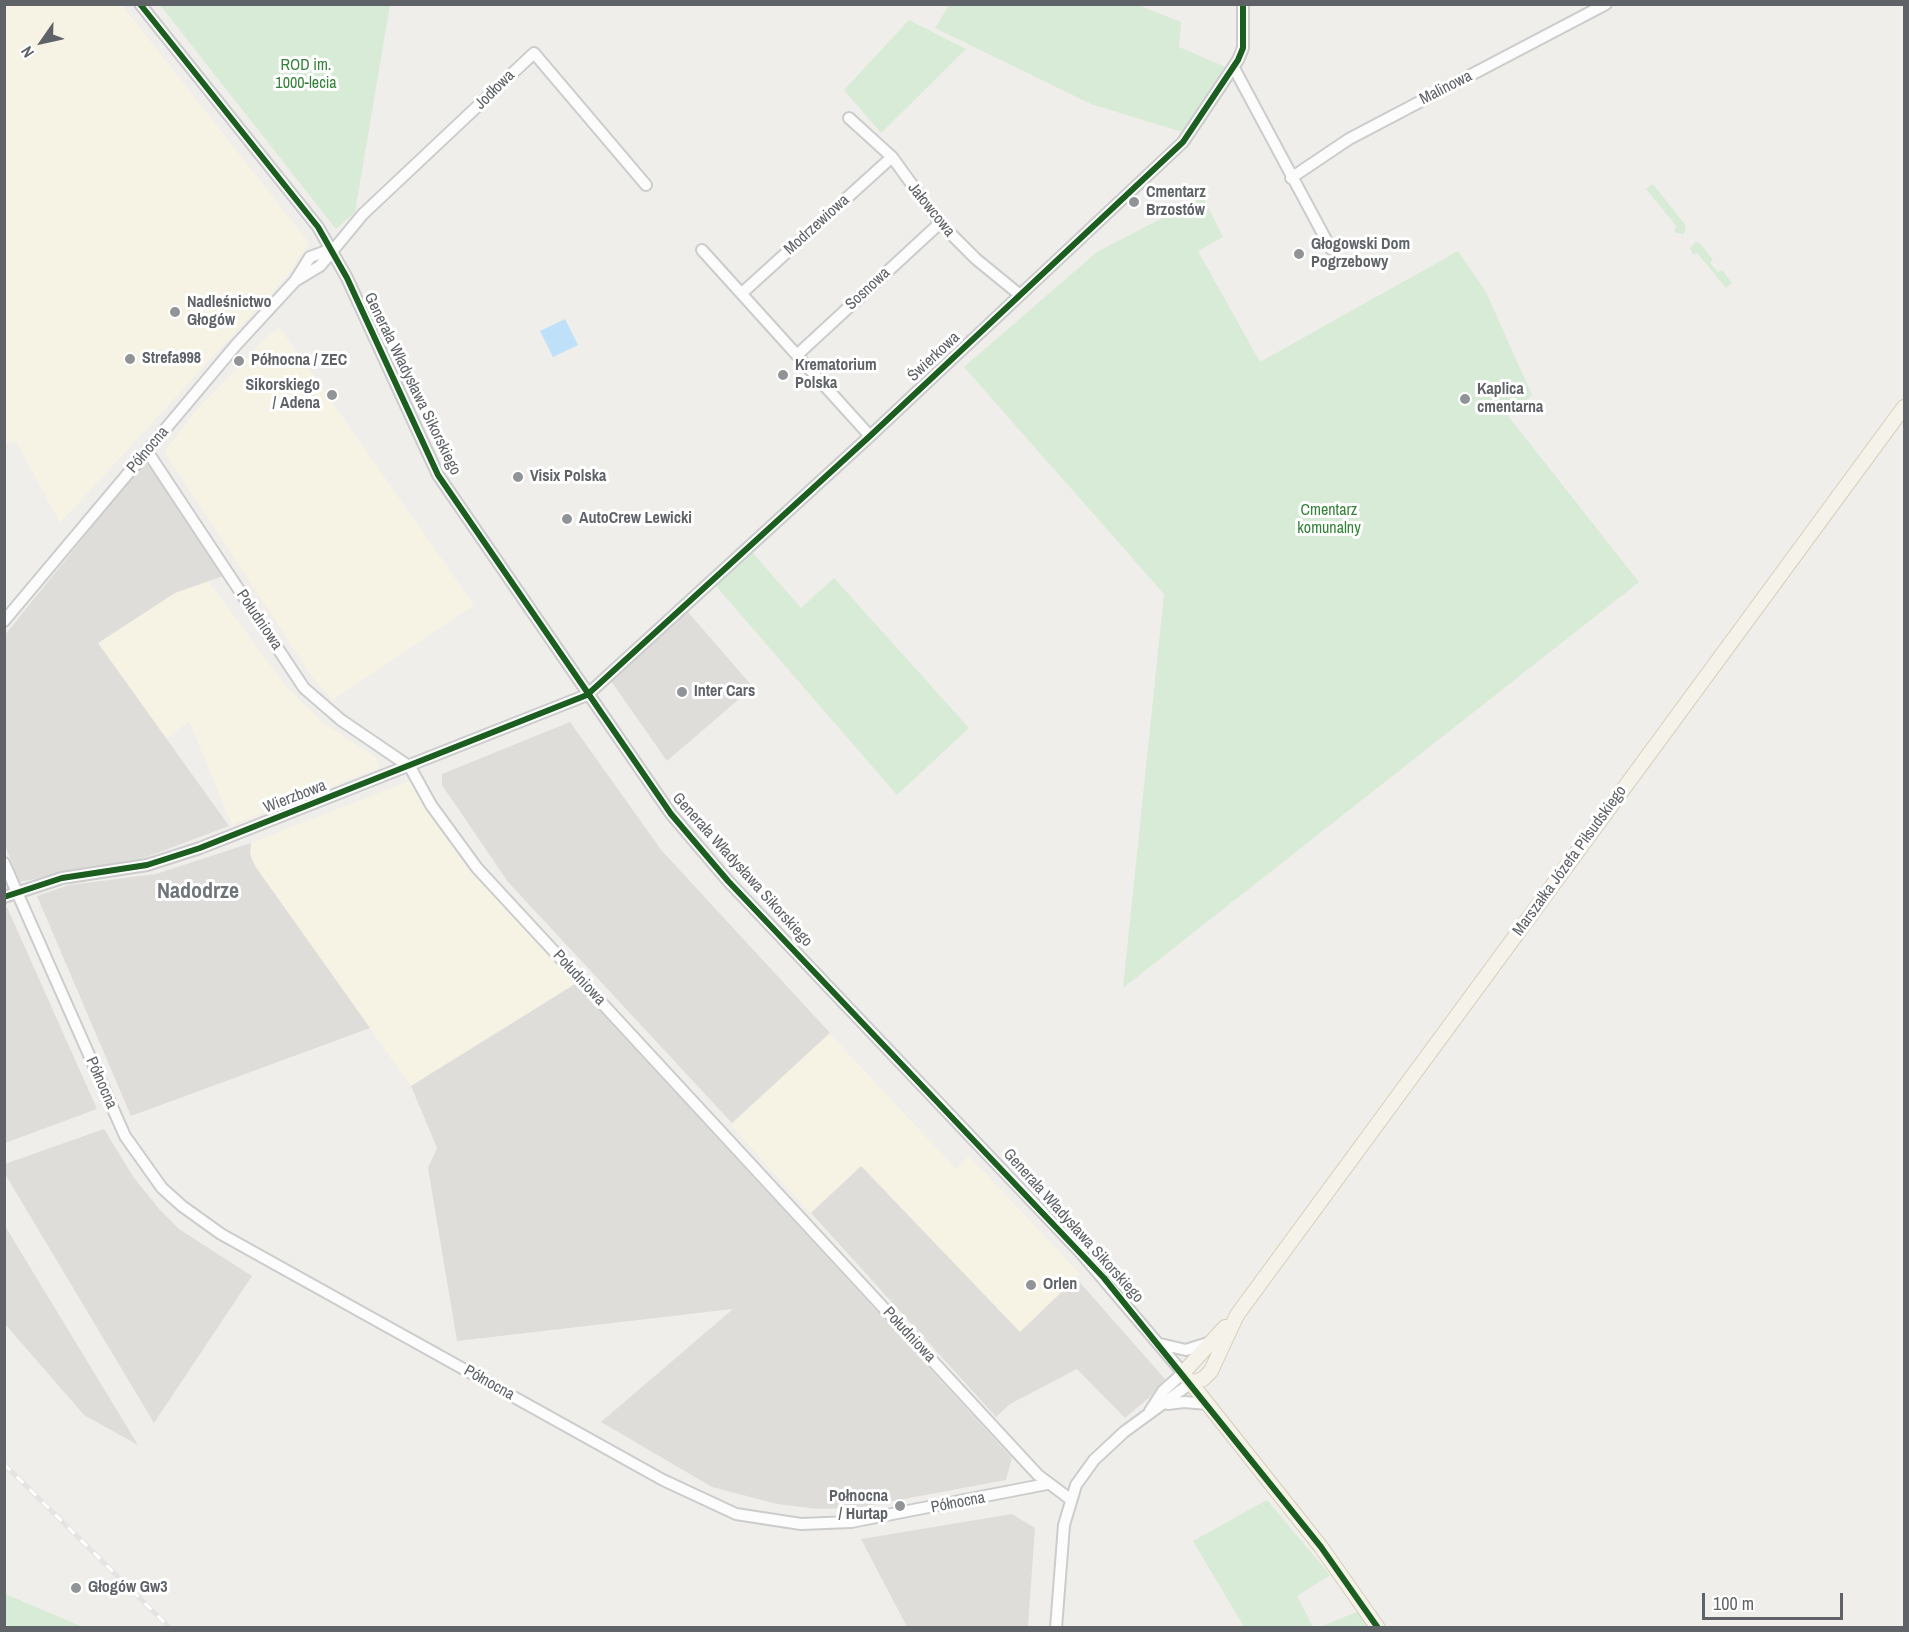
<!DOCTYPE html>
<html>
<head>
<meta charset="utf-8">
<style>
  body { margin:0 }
  #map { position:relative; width:1909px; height:1632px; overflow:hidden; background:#efeeea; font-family:"Archivo Narrow",sans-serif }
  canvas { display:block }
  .frame { position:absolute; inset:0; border:6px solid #5f6368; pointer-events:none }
  .north { position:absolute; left:12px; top:12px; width:60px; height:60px; -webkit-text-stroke:4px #fff; paint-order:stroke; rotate:236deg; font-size:16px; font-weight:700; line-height:24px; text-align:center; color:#5f6368 }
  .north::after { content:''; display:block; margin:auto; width:21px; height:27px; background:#5f6368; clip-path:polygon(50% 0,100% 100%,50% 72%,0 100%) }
  .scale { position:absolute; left:1702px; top:1593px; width:141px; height:27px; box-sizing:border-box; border:3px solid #5f6368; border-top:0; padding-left:8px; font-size:18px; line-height:21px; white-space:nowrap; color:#5f6368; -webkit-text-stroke:4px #fff; paint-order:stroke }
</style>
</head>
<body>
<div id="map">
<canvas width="1909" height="1632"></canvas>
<div class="frame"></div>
<div class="north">N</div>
<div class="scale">100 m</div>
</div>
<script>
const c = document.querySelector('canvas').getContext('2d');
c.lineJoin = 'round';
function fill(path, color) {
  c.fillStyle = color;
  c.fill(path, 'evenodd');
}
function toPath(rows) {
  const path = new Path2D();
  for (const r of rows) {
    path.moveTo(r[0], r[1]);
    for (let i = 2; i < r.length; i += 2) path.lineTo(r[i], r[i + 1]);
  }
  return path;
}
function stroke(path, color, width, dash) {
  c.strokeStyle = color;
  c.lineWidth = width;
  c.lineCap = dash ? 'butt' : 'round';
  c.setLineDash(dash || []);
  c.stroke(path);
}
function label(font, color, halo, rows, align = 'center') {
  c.font = font + ' "Archivo Narrow",sans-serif';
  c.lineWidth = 6;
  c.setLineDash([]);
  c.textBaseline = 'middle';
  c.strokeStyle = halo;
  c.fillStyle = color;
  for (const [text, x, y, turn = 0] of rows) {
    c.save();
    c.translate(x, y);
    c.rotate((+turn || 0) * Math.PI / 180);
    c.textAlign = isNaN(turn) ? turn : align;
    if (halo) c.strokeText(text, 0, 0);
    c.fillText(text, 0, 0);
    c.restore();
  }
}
fill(toPath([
  [5,4,122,5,309,243,287,276,60,523,16,441,5,444],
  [280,328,474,605,333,700,313,678,167,456,166,450,194,413,268,336],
  [208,581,286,686,322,722,375,757,380,768,232,825,189,721,164,740,98,643,175,593],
  [409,781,457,852,575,984,411,1086,255,866,250,854,251,843],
  [829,1033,956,1169,969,1156,1080,1274,1020,1333,862,1166,810,1213,731,1125]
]), '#f7f3e4');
fill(toPath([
  [146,460,223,576,175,593,98,643,229,826,144,858,19,882,5,845,4,636],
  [687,611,753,687,667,761,611,681],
  [570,722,662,851,830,1033,732,1123,508,882,442,785,442,774],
  [251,843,250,854,255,866,370,1028,131,1116,37,896,69,885,156,874],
  [7,907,97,1109,5,1143,4,908],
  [575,984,1012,1458,1006,1480,856,1508,818,1509,777,1504,712,1487,601,1422,733,1309,457,1341,428,1168,437,1148,411,1086],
  [104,1129,134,1178,160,1210,179,1229,252,1276,154,1423,5,1174,5,1164],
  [861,1166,1020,1332,1076,1278,1165,1379,1151,1396,1125,1418,1077,1369,1010,1404,996,1417,811,1213],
  [5,1226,138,1445,84,1415,5,1324],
  [1012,1514,1035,1528,1028,1627,907,1627,861,1539]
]), '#dfddda');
fill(toPath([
  [160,5,390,5,355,212,336,229],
  [949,5,1138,5,1181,22,1179,47,1228,68,1182,132,1091,104,935,28],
  [909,20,966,49,881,133,844,90],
  [1653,184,1686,226,1684,234,1676,233,1674,230,1677,227,1646,189],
  [1203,197,1223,237,1198,251,1260,362,1458,251,1486,292,1532,395,1508,416,1639,582,1123,988,1164,594,964,367,1097,252],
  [1695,242,1700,243,1713,260,1710,263,1718,272,1722,270,1732,283,1726,288,1697,253,1693,255,1690,248],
  [752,552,801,608,834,578,969,728,897,795,715,585],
  [1267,1500,1330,1575,1297,1596,1313,1627,1244,1627,1193,1541],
  [5,1594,83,1627,5,1627],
  [1359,1611,1368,1627,1318,1628]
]), '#d8ebd6');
fill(toPath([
  [565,319,578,345,553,357,540,331]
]), '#bfe0f9');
const minor = toPath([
  [140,4,318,227,347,278,438,475,671,814,728,881,1081,1253,1183,1373,1163,1391,1150,1411],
  [1234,68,1331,249],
  [849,118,892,157,940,223,976,259,1020,295],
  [1291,178,1349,139,1606,4],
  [702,250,870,436],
  [295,281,320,266,363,214,534,53,646,185],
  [742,293,892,157],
  [797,355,940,223],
  [147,451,304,688,341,720,410,767,431,805,477,868,1038,1475,1070,1499],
  [4,621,236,345,295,281,310,257,332,249],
  [4,863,125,1136,162,1188,182,1206,221,1234,663,1480,736,1514,801,1524,851,1522,1047,1484],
  [4,897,62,878,147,865,200,848,587,695,870,436,1183,142,1238,60,1243,48,1243,4],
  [1160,1344,1186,1350,1208,1343],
  [1168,1404,1184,1402,1208,1404],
  [1056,1628,1064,1525,1076,1485,1094,1460,1124,1432,1191,1383]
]);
const major = toPath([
  [1225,1327,1183,1373,1321,1547,1378,1628],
  [1191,1383,1203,1379,1211,1371,1237,1315,1904,407]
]);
stroke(minor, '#cbcccc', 14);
stroke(major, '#d7ceb8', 16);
stroke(minor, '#fdfcfc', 10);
stroke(major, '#f4f2e9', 14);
const rail = toPath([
  [4,1464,170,1628]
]);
stroke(rail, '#e4e4e4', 5);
stroke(rail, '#fff', 3, [9]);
stroke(toPath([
  [140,4,318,227,347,278,438,475,671,814,728,881,1104,1278,1321,1547,1378,1628],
  [4,897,62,878,147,865,200,848,587,695,870,436,1183,142,1238,60,1243,48,1243,4]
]), '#1b5e20', 6);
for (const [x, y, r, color] of [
  [1134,202,6,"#919496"],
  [1299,254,6,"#919496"],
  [175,312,6,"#919496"],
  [130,359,6,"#919496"],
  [239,361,6,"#919496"],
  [783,375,6,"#919496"],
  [332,395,6,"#919496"],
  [1465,399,6,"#919496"],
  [518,477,6,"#919496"],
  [567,519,6,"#919496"],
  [682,692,6,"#919496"],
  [1031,1285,6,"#919496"],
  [900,1506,6,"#919496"],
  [76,1588,6,"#919496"]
]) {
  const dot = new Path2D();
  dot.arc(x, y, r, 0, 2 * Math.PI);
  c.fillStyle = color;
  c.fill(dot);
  stroke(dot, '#fff', 2);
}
label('16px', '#348238', '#fff', [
  ["ROD im.",306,66],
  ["1000-lecia",306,84],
  ["Cmentarz",1329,511],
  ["komunalny",1329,529]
]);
label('16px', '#5f6368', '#fff', [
  ["Malinowa",1446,88,-27],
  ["Jodłowa",495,90,-45],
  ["Jałowcowa",931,210,51],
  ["Modrzewiowa",817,225,-42],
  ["Sosnowa",868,289,-43],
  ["Świerkowa",934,357,-43],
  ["Generała Władysława Sikorskiego",412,384,64],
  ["Północna",148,450,-50],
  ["Południowa",259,620,56],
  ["Wierzbowa",295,797,-21],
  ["Marszałka Józefa Piłsudskiego",1570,861,-54],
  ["Generała Władysława Sikorskiego",742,870,48],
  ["Południowa",579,978,47],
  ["Północna",101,1083,66],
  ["Generała Władysława Sikorskiego",1073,1226,48],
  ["Południowa",909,1335,47],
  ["Północna",489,1383,29],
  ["Północna",958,1503,-11]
]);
label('bold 16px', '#5f6368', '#fff', [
  ["Cmentarz",1146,193],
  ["Brzostów",1146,211],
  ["Głogowski Dom",1311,245],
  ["Pogrzebowy",1311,263],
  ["Nadleśnictwo",187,303],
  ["Głogów",187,321],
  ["Strefa998",142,359],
  ["Północna / ZEC",251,361],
  ["Krematorium",795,366],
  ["Polska",795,384],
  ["Sikorskiego",320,386,"right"],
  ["/ Adena",320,404,"right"],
  ["Kaplica",1477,390],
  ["cmentarna",1477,408],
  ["Visix Polska",530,477],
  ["AutoCrew Lewicki",579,519],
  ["Inter Cars",694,692],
  ["Orlen",1043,1285],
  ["Połnocna",888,1497,"right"],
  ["/ Hurtap",888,1515,"right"],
  ["Głogów Gw3",88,1588]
], 'left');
label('bold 22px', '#70757a', '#fff', [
  ["Nadodrze",198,892]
]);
</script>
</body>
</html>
